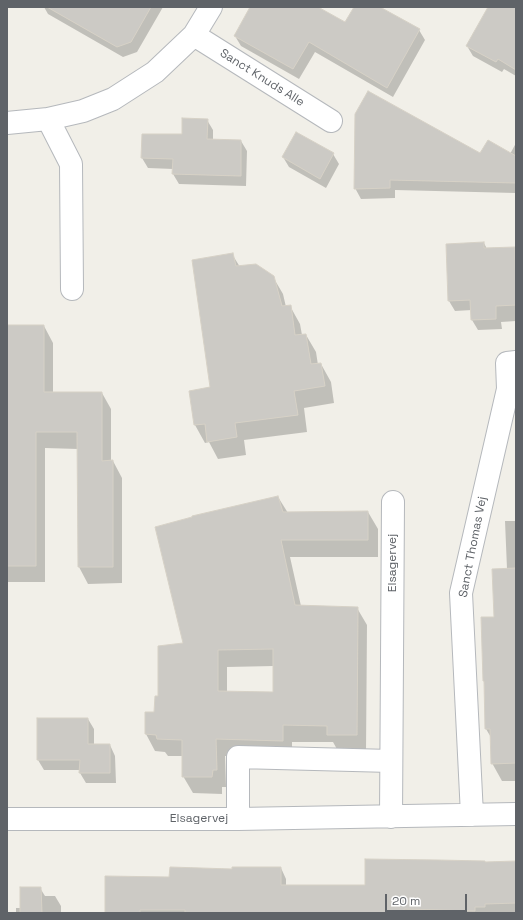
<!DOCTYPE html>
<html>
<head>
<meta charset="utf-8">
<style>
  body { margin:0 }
  #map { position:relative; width:523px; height:920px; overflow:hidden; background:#f1efe8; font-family:"Space Grotesk",sans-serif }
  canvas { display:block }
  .frame { position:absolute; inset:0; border:8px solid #5f6368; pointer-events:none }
  .scale { position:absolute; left:385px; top:894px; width:82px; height:18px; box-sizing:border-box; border:2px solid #5f6368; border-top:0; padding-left:5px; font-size:12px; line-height:14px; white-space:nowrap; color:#5f6368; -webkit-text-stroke:3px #fff; paint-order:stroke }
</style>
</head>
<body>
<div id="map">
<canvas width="523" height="920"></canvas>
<div class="frame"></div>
<div class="scale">20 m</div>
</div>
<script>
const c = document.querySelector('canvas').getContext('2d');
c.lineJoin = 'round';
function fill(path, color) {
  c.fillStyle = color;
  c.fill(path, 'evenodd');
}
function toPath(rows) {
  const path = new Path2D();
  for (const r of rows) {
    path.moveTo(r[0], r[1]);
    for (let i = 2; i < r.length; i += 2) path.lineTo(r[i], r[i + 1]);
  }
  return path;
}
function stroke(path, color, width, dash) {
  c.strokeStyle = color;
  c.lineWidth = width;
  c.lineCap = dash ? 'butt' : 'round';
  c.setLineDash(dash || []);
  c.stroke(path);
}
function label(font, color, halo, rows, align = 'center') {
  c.font = font + ' "Space Grotesk",sans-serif';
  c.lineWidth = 3.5;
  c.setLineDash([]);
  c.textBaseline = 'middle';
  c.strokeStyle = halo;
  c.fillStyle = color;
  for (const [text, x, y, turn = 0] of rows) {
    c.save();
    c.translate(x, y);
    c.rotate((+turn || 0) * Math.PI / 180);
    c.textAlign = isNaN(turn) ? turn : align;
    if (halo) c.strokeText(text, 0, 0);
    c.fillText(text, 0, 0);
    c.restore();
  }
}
fill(toPath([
  [44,7,163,7,137,52,123,57,48,14],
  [251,7,316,7,345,24,355,7,378,7,419,30,425,40,393,97,315,52,299,79,241,46,235,36],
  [489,7,516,7,516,76,504,69,502,72,473,56,467,46],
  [207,120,213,130,213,141,241,141,247,151,246,186,179,184,173,174,173,169,148,168,142,158,143,135,183,135],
  [516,143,516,194,515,193,395,190,395,198,361,199,355,188,481,155,510,154],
  [333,154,339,164,326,188,289,167,283,157],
  [484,243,487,249,515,248,516,250,516,321,501,322,502,329,478,330,472,320,472,310,455,311,449,301],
  [232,254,240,267,273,277,283,294,286,307,290,306,300,324,302,335,306,335,316,352,318,365,321,364,331,382,334,403,304,408,307,432,244,440,246,455,218,459,209,442,205,443,195,425,190,391,211,387],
  [7,326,44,326,53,343,53,393,102,393,111,409,111,462,113,461,122,478,122,583,88,584,79,567,78,449,45,448,45,582,7,582],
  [278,497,288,513,368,512,378,529,378,557,290,557,301,606,357,608,367,625,366,752,338,751,333,742,292,742,292,757,225,756,226,787,222,787,222,794,193,793,183,776,183,756,168,756,165,752,155,751,146,734,155,713,159,697,184,644],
  [274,666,274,693,227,692,227,667],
  [505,521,516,521,516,781,502,781,492,763,492,739,486,729,485,683,484,681,495,618,507,569],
  [88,719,94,729,94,745,110,745,115,756,116,783,86,783,80,773,81,770,44,770,38,760],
  [516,862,516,913,106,913,170,878,233,870,281,868,286,879,286,886,366,886,485,863],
  [40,888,45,896,55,896,61,906,61,913,16,913,16,908,21,908]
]), '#0003');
const building = toPath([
  [47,7,151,7,131,42,117,47,47,7],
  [250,7,318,7,345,22,354,7,380,7,420,29,387,88,309,42,293,69,234,36,250,7],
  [488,7,516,7,516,70,498,59,496,62,466,46,488,7],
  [368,91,480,153,488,140,516,156,516,183,390,180,390,188,354,189,355,114,368,91],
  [182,118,208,119,207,139,241,140,241,176,172,174,173,159,141,158,142,134,182,134,182,118],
  [296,132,334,153,320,179,282,157,296,132],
  [484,242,484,248,515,247,516,305,496,306,496,319,471,320,470,300,448,301,446,244,484,242],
  [233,253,236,266,256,264,274,276,282,306,291,305,295,335,306,334,311,364,321,363,325,386,294,391,298,415,235,423,237,437,207,442,205,424,194,425,189,391,210,387,192,260,233,253],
  [7,325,44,325,44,392,102,392,102,461,113,460,113,567,78,567,77,432,36,432,36,566,7,566,7,325],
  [278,496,283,512,368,511,368,540,281,540,295,605,358,607,357,735,327,735,327,726,283,725,283,741,216,739,217,770,213,770,212,777,182,777,182,740,157,739,156,735,145,734,145,712,154,712,155,696,158,696,158,646,183,643,155,527,192,517,192,516,278,496],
  [273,649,273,692,218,691,218,650,273,649],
  [516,568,516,763,491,764,490,729,485,729,484,681,483,681,481,617,494,617,492,569,516,568],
  [37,718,88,718,88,744,110,744,110,773,79,773,80,760,37,760,37,718],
  [365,859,438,860,485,861,485,862,516,861,516,903,485,904,485,907,475,907,475,911,404,909,404,913,185,913,185,910,140,910,140,913,105,913,105,876,169,877,170,867,232,869,232,867,281,867,281,885,365,885,365,859],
  [20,887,41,887,42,913,20,913,20,887]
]);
fill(building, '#cccac5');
stroke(building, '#d6d1c6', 1);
const minor = toPath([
  [194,35,331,121],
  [48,119,71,164,72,289],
  [7,123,48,119,83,111,113,99,155,72,194,35,211,7],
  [472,815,461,593,508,389,507,363,516,362],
  [391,817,393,502],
  [7,819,238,819,516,814],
  [238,819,238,757,391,761]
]);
stroke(minor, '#b5b8bc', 24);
stroke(minor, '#fff', 22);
label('12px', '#5f6368', '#fff', [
  ["Sanct Knuds Alle",262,78,32],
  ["Sanct Thomas Vej",473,547,-79],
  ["Elsagervej",393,563,-90],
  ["Elsagervej",199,819]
]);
</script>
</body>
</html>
